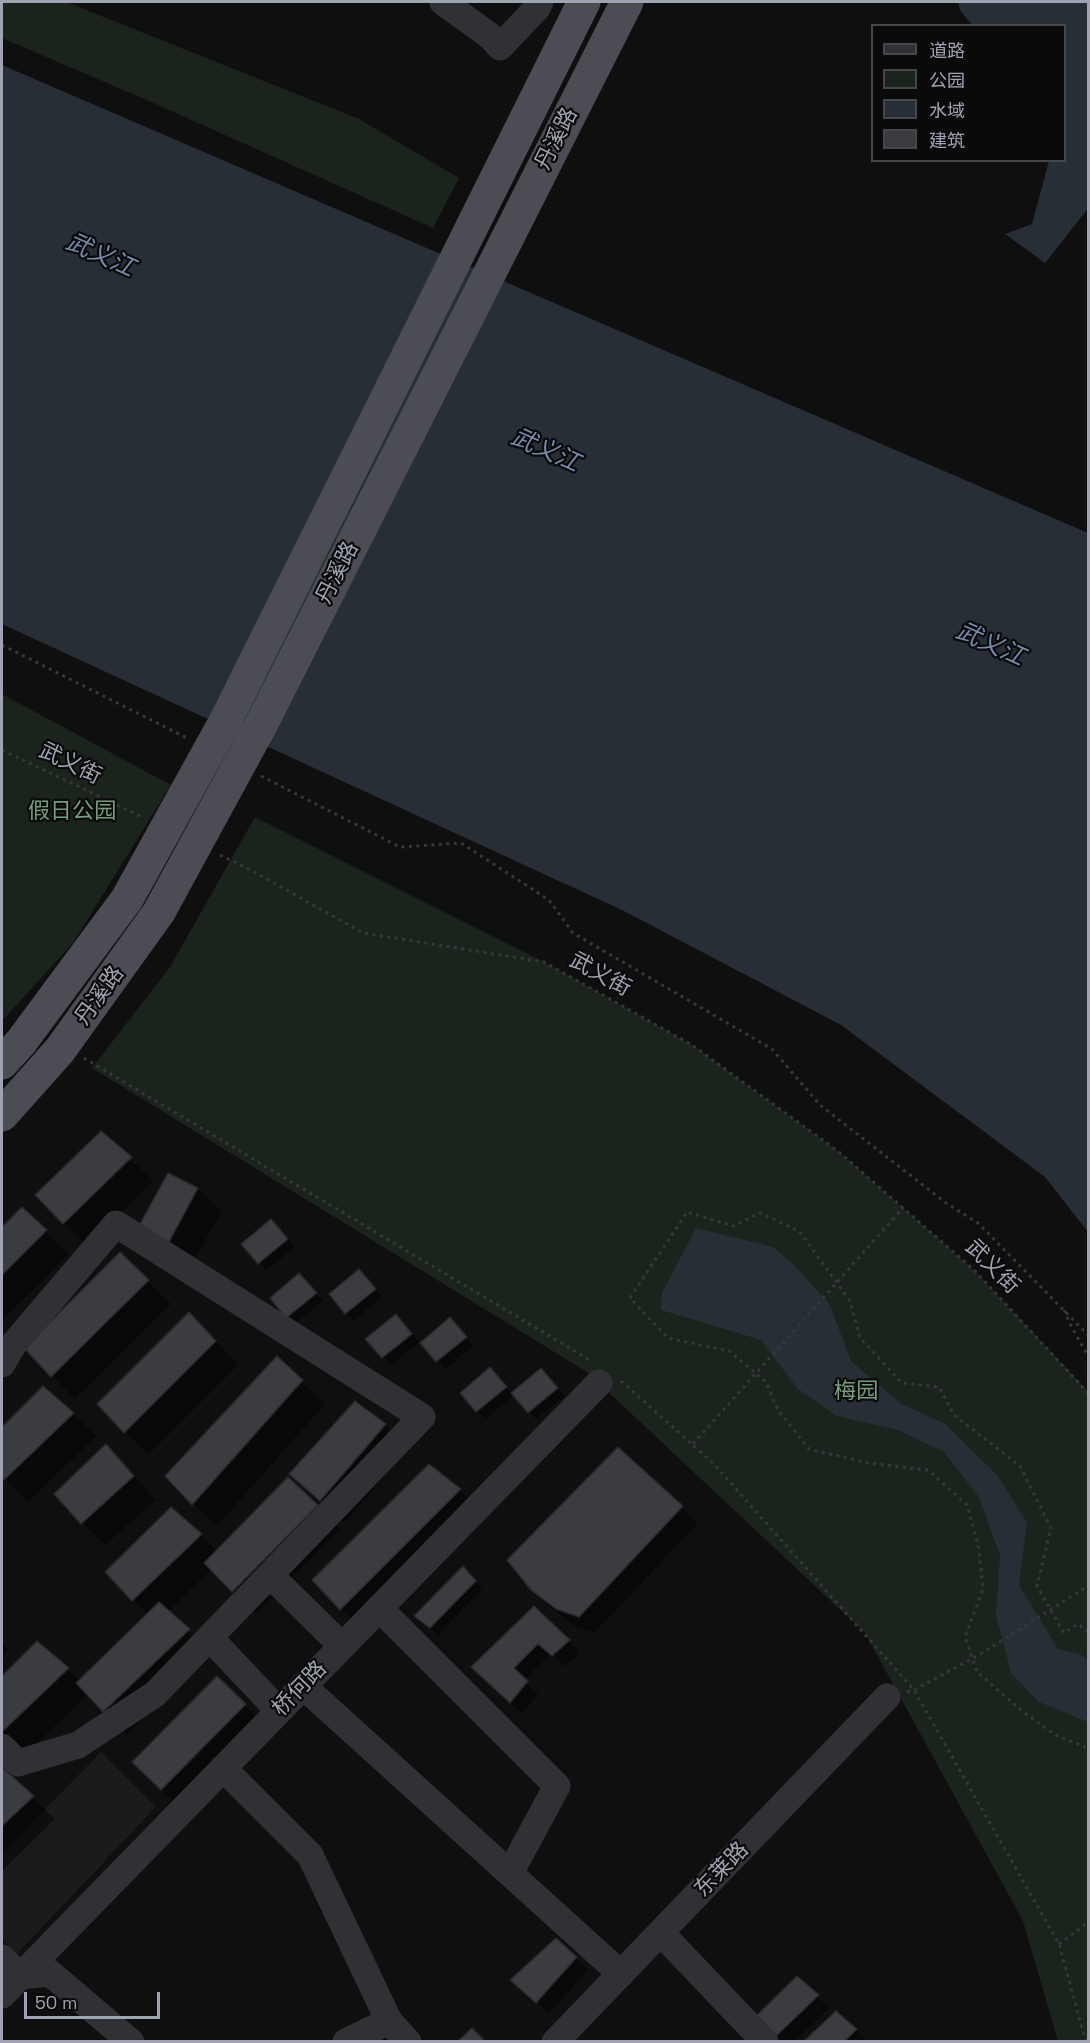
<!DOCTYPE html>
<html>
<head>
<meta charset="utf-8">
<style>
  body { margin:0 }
  #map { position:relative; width:1090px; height:2043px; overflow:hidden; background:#0f0f10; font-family:"Space Grotesk","Noto Sans SC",sans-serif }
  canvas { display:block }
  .frame { position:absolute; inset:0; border:3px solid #a0a3b1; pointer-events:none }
  .legend { position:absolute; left:871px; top:24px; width:195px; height:138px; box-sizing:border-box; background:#0a0a0b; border:2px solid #46474d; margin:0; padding:8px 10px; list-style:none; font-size:18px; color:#a0a3b1 }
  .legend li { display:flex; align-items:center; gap:12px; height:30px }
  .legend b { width:30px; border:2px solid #46474d }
  .scale { position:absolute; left:24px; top:1992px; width:136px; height:27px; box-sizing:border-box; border:3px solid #a0a3b1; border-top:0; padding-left:8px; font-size:18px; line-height:21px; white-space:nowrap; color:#a0a3b1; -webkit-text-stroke:4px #0a0a0b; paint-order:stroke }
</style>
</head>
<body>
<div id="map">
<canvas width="1090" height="2043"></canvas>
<div class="frame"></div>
<ul class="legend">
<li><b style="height:8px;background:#303035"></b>道路</li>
<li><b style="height:16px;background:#1b231d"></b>公园</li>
<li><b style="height:16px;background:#282e35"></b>水域</li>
<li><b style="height:16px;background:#3b3c40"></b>建筑</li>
</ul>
<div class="scale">50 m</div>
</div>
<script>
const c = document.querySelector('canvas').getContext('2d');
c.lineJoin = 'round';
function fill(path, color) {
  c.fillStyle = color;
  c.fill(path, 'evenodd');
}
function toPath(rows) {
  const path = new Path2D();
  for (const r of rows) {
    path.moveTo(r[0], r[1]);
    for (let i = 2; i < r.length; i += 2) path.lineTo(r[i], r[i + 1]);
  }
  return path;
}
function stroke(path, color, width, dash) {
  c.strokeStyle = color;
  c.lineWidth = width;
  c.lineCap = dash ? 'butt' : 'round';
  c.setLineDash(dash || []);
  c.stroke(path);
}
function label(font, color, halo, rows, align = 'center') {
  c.font = font + ' "Space Grotesk","Noto Sans SC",sans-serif';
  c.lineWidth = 4.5;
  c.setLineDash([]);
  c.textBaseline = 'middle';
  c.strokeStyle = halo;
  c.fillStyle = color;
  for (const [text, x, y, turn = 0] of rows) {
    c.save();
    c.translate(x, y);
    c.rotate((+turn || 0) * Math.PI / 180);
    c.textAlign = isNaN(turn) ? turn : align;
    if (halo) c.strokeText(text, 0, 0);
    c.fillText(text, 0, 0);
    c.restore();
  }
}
fill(toPath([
  [101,1752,156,1807,16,1955,2,1939,2,1853]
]), '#1b1b1d');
fill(toPath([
  [2,2,66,2,359,119,459,178,433,228,149,101,2,38],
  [2,694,171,785,73,943,2,1021],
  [255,817,544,962,692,1045,839,1152,974,1270,1087,1390,1088,1393,1088,2041,1058,2041,1023,1921,865,1633,587,1372,92,1068,170,967]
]), '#1b231d');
fill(toPath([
  [958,2,1088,2,1088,210,1086,211,1045,263,1005,234,1032,224,1049,161,1064,160,1064,26,972,25,960,10],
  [2,65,1088,533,1088,1232,1045,1177,841,1025,624,911,2,624],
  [696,1228,773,1247,796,1267,830,1305,851,1361,900,1403,945,1424,998,1476,1027,1523,1019,1585,1058,1649,1079,1654,1088,1659,1088,1722,1039,1702,1011,1673,996,1615,1000,1555,979,1497,944,1452,898,1430,836,1416,797,1388,761,1340,661,1310,662,1293]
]), '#282e35');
fill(toPath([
  [101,1133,154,1181,87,1246,64,1223],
  [168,1175,198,1189,221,1212,192,1264,164,1248],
  [22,1209,69,1254,2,1320,2,1229],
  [279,1228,295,1247,266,1270,259,1263],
  [120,1254,171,1304,75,1399,26,1348],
  [366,1278,382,1297,354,1320,346,1313],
  [307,1282,323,1301,294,1324,287,1317],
  [403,1323,419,1342,391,1365,367,1339],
  [457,1327,473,1346,445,1369,422,1343],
  [212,1337,238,1365,148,1455,99,1404],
  [277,1358,325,1404,216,1527,167,1476],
  [497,1377,512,1394,549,1377,565,1396,536,1419,514,1395,485,1419,462,1393],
  [43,1388,73,1414,96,1436,28,1502,2,1475,2,1429],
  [385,1425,408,1448,344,1523,291,1474],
  [106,1446,156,1500,105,1545,82,1523],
  [618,1449,698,1523,595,1632,573,1625,549,1606,532,1589],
  [429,1466,460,1490,483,1513,364,1631,341,1609],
  [317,1506,340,1529,256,1614,212,1569,168,1612,211,1653,127,1734,88,1694,23,1757,2,1735,2,1678,38,1643,80,1681,148,1615,107,1572,201,1535,217,1552],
  [470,1575,482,1589,438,1635,416,1616],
  [534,1608,580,1653,565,1666,551,1654,524,1680,538,1694,522,1714,485,1678],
  [2,1643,8,1650,2,1656],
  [217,1678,260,1721,178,1805,134,1762],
  [3,1770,55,1819,2,1871,2,1772],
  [556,1940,588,1970,549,2013,524,1992],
  [798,1978,829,2008,794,2042,775,2042,754,2020],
  [836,2013,856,2030,867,2042,805,2042]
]), '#0007');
const building = toPath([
  [101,1131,132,1157,63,1224,35,1195,101,1131],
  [168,1173,198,1188,169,1242,139,1226,168,1173],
  [22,1207,47,1230,2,1275,2,1227,22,1207],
  [271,1219,288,1239,258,1264,241,1244,271,1219],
  [120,1252,149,1280,51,1377,24,1348,120,1252],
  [359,1269,376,1289,345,1314,329,1294,359,1269],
  [299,1273,317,1293,286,1318,270,1298,299,1273],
  [189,1312,216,1341,124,1433,97,1404,189,1312],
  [396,1314,412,1334,382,1358,365,1339,396,1314],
  [450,1317,467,1337,436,1362,420,1343,450,1317],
  [277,1356,303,1380,192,1505,165,1476,277,1356],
  [490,1367,507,1387,476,1412,460,1393,490,1367],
  [541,1368,558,1388,528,1413,511,1393,541,1368],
  [43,1386,74,1413,4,1480,2,1477,2,1427,43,1386],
  [355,1401,386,1424,320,1501,289,1474,355,1401],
  [106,1444,134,1476,81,1524,54,1494,106,1444],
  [618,1447,683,1506,579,1617,556,1609,531,1590,507,1560,618,1447],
  [429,1464,461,1489,340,1610,312,1580,429,1464],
  [288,1477,318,1505,232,1592,204,1563,288,1477],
  [171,1507,202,1534,132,1601,105,1572,171,1507],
  [463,1566,476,1581,430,1628,414,1616,463,1566],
  [159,1602,190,1629,103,1712,76,1683,159,1602],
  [534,1606,570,1640,552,1656,538,1644,514,1668,528,1681,510,1703,471,1667,534,1606],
  [37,1641,69,1668,2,1732,2,1676,37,1641],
  [217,1676,246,1704,161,1790,132,1762,217,1676],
  [3,1768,34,1796,2,1826,2,1770,3,1768],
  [556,1938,577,1957,536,2003,510,1980,556,1938],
  [797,1976,819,1995,772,2040,752,2020,797,1976],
  [836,2011,857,2029,844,2042,803,2042,836,2011],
  [472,2028,486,2042,457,2042,472,2028]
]);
fill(building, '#3b3c40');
stroke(building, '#29292c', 1.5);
stroke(toPath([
  [2,645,189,739],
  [2,750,144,818],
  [261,776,400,847,461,843,549,900,573,933,772,1049,820,1105,946,1203,978,1223,1088,1335],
  [220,855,249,869,363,933,544,962,692,1045,839,1152,974,1270,1088,1393],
  [84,1058,593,1362],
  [1064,1310,1071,1326,1088,1356],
  [621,1381,713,1463,914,1690,1059,1944,1086,2042],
  [693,1444,903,1208],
  [1088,1632,1078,1624,1064,1633,1037,1586,1051,1528,1020,1466,954,1415,939,1387,902,1383,860,1338,850,1301,799,1231,760,1213,733,1226,687,1212,630,1298,668,1338,729,1351,766,1382,778,1410,809,1449,868,1463,928,1470,967,1505,979,1549,983,1589,965,1637,977,1672,1021,1710,1055,1735,1088,1748],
  [907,1692,914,1690,979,1655,1088,1586],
  [1059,1944,1088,1923]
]), '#36373c', 3, [3, 4.5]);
stroke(toPath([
  [443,2,490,36,500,47,537,8,540,2],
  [2,1364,13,1345,116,1224,422,1417,155,1694,78,1745,18,1763,2,1747],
  [270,1575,342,1646],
  [379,1608,557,1786,510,1873],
  [210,1638,279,1711],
  [303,1686,621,1974],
  [223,1768,310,1855,389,2021,408,2042],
  [661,1933,765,2042],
  [2,1958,20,1976,50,1973,131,2042],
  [2,1995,599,1383],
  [346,2042,389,2021],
  [555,2042,887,1697]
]), '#303035', 27);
stroke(toPath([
  [2,1063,21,1042,127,899,226,720,584,2],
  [2,1115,60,1050,159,912,262,723,627,2]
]), '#4c4d54', 33);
label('22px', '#a0a3b1', '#0a0a0b', [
  ["丹溪路",557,139,-63],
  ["丹溪路",338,573,-63],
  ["武义街",70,764,26],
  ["武义街",600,975,29],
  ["丹溪路",100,996,-54],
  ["武义街",992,1267,45],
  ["桥何路",300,1689,-46],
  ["东莱路",722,1870,-46]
]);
label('22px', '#779d7e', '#0a0a0b', [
  ["假日公园",72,812],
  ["梅园",856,1392]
]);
label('italic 24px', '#768cad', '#0a0a0b', [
  ["武义江",100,256,24],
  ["武义江",545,451,24],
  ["武义江",990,645,24]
]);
</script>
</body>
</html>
